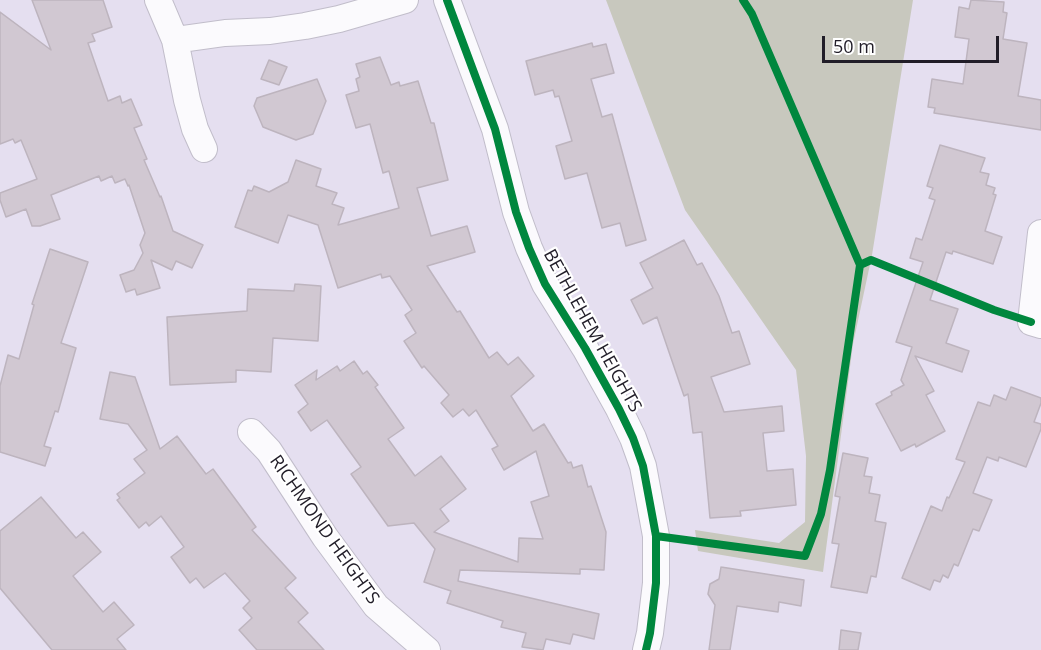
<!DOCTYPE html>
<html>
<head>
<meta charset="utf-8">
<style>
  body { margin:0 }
  #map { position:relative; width:1041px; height:650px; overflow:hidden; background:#e5dff0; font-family:"Open Sans",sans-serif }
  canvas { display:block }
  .scale { position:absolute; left:822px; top:36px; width:177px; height:27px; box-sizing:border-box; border:3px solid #211d28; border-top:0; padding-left:8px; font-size:18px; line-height:21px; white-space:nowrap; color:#211d28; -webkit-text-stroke:4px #fff; paint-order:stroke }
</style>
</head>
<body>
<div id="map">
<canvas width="1041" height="650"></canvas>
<div class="scale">50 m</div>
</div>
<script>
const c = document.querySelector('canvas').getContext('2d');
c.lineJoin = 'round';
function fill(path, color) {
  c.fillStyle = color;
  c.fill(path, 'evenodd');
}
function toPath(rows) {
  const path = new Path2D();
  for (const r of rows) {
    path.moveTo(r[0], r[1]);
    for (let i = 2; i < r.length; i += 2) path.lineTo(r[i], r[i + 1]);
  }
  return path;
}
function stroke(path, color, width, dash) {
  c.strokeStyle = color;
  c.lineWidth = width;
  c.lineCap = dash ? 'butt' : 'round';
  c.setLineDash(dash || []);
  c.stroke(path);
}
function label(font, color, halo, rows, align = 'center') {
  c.font = font + ' "Open Sans",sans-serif';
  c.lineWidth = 4.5;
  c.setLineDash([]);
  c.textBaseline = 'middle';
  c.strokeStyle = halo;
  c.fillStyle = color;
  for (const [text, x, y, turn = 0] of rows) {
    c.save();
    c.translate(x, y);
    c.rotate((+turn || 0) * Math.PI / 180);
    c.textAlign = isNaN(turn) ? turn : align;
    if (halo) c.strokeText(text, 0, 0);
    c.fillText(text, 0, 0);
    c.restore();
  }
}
fill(toPath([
  [606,0,913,0,872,255,853,344,823,572,698,551,695,530,779,543,805,522,806,456,796,370,685,210]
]), '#c8c8be');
const building = toPath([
  [32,0,103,0,112,27,92,34,95,41,88,43,108,101,120,96,122,103,131,99,142,125,134,128,147,159,144,160,160,197,161,196,173,231,203,245,192,268,176,261,172,270,151,260,160,288,137,295,135,289,126,292,120,275,134,270,143,253,140,245,145,233,129,185,128,186,125,179,115,183,112,176,101,181,99,176,51,195,60,219,40,226,32,226,26,209,6,217,0,200,0,193,37,179,21,140,15,143,13,139,0,144,0,12,51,50,32,0],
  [971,0,1004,2,1003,12,1007,13,1003,39,1027,43,1018,96,1041,100,1041,130,934,113,935,108,928,107,932,79,963,84,969,39,955,37,959,7,969,9,971,0],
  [592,43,593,47,606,44,614,73,591,79,602,117,612,114,646,240,626,246,620,223,602,228,587,173,565,179,556,146,572,141,559,96,555,97,553,90,535,95,526,61,592,43],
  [380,57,391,85,399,82,400,86,418,81,431,123,434,123,448,180,417,188,431,236,467,226,475,252,427,266,457,312,460,311,489,358,497,352,508,365,518,357,534,376,511,396,533,431,544,424,568,463,571,462,573,468,582,465,588,487,591,486,606,532,604,570,580,569,580,574,460,570,458,581,599,614,594,639,573,634,570,644,546,639,543,650,522,647,526,633,501,627,503,621,447,603,451,591,424,582,435,549,414,523,388,526,351,474,361,467,327,420,311,431,298,412,308,404,295,385,317,370,316,380,337,366,340,371,354,361,363,374,367,371,378,385,375,387,404,428,388,439,415,476,441,456,466,489,440,509,449,521,434,532,518,562,519,538,543,539,531,502,549,496,536,451,504,470,492,449,498,446,476,410,469,416,463,409,453,417,441,403,449,395,424,366,422,368,404,341,416,333,405,315,412,310,390,276,382,278,381,274,338,288,318,225,288,215,278,243,235,227,248,190,252,191,254,186,269,192,288,182,296,160,321,169,316,186,337,193,332,204,344,208,338,225,399,208,389,171,383,173,370,124,356,128,346,95,359,91,356,79,360,77,356,64,380,57],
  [269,60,287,67,279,85,261,79,269,60],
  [317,79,326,101,313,134,296,140,263,127,254,106,257,98,317,79],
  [940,145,985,158,980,172,989,174,986,185,995,188,993,194,996,195,985,231,1002,237,993,264,953,251,952,254,946,252,930,300,958,309,946,343,969,351,962,372,915,356,934,391,926,395,945,431,916,447,915,444,901,451,876,404,892,395,891,392,904,385,901,380,912,347,896,342,923,262,910,258,916,238,922,240,935,200,929,198,933,188,927,186,940,145],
  [684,240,697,265,702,263,719,296,732,333,739,331,750,364,711,377,724,412,782,406,784,431,763,433,767,471,793,469,796,505,740,511,741,516,710,518,702,432,693,433,688,394,684,396,657,317,643,324,631,300,653,288,640,263,684,240],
  [50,249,88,262,61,343,76,348,58,412,55,411,44,446,51,448,45,466,0,452,0,386,8,355,19,359,34,305,32,304,50,249],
  [295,284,321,286,318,341,273,338,271,372,236,370,236,382,170,385,167,317,247,311,248,289,294,291,295,284],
  [110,372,135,377,160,449,177,436,206,474,213,469,256,527,252,530,296,578,285,588,308,613,298,622,324,650,257,650,239,630,252,618,243,608,250,601,225,573,204,588,196,578,190,583,171,557,184,547,161,516,149,526,146,522,139,528,117,500,120,498,117,494,145,473,134,459,147,450,128,424,100,419,110,372],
  [1011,387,1041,398,1041,403,1034,422,1041,424,1041,429,1026,467,999,457,998,461,987,457,973,493,992,500,979,531,973,529,958,566,954,564,948,578,943,575,940,582,934,580,930,590,902,578,931,506,942,511,947,497,949,498,965,462,956,459,978,402,990,406,994,395,1006,400,1011,387],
  [843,453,868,458,864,476,872,477,869,493,880,495,875,521,886,523,876,577,871,576,867,593,831,587,839,544,832,543,840,497,835,496,843,453],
  [41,497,76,538,83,532,101,552,73,576,103,612,114,602,134,625,117,639,126,650,52,650,0,588,0,531,41,497],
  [721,567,804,580,801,606,779,602,778,612,737,606,730,650,709,650,715,605,708,594,710,584,719,579,721,567],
  [841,630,861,633,858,650,839,650,841,630]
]);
fill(building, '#d1c8d2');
stroke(building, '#bdb4be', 1.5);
const minor = toPath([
  [158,0,175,40,187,100,195,129,204,149],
  [447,0,495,129,516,212,529,248,545,284,585,348,619,409,633,438,643,466,656,536,656,583,650,633,646,650],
  [175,40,225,33,270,31,305,26,339,19,405,0],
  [1041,233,1031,322,1041,325],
  [251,432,269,451,325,537,376,606,427,650]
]);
stroke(minor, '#c1bdca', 28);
stroke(minor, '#fbfafd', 26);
stroke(toPath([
  [447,0,495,129,516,212,529,248,545,284,585,348,619,409,633,438,643,466,656,536,656,583,650,633,646,650],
  [743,0,752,14,860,265,871,260,994,310,1031,322],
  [656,536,805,556,821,514,830,470,860,265]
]), '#00873e', 8);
label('18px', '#211d28', '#fff', [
  ["BETHLEHEM HEIGHTS",592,331,61],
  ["RICHMOND HEIGHTS",324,530,55]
]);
</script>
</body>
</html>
